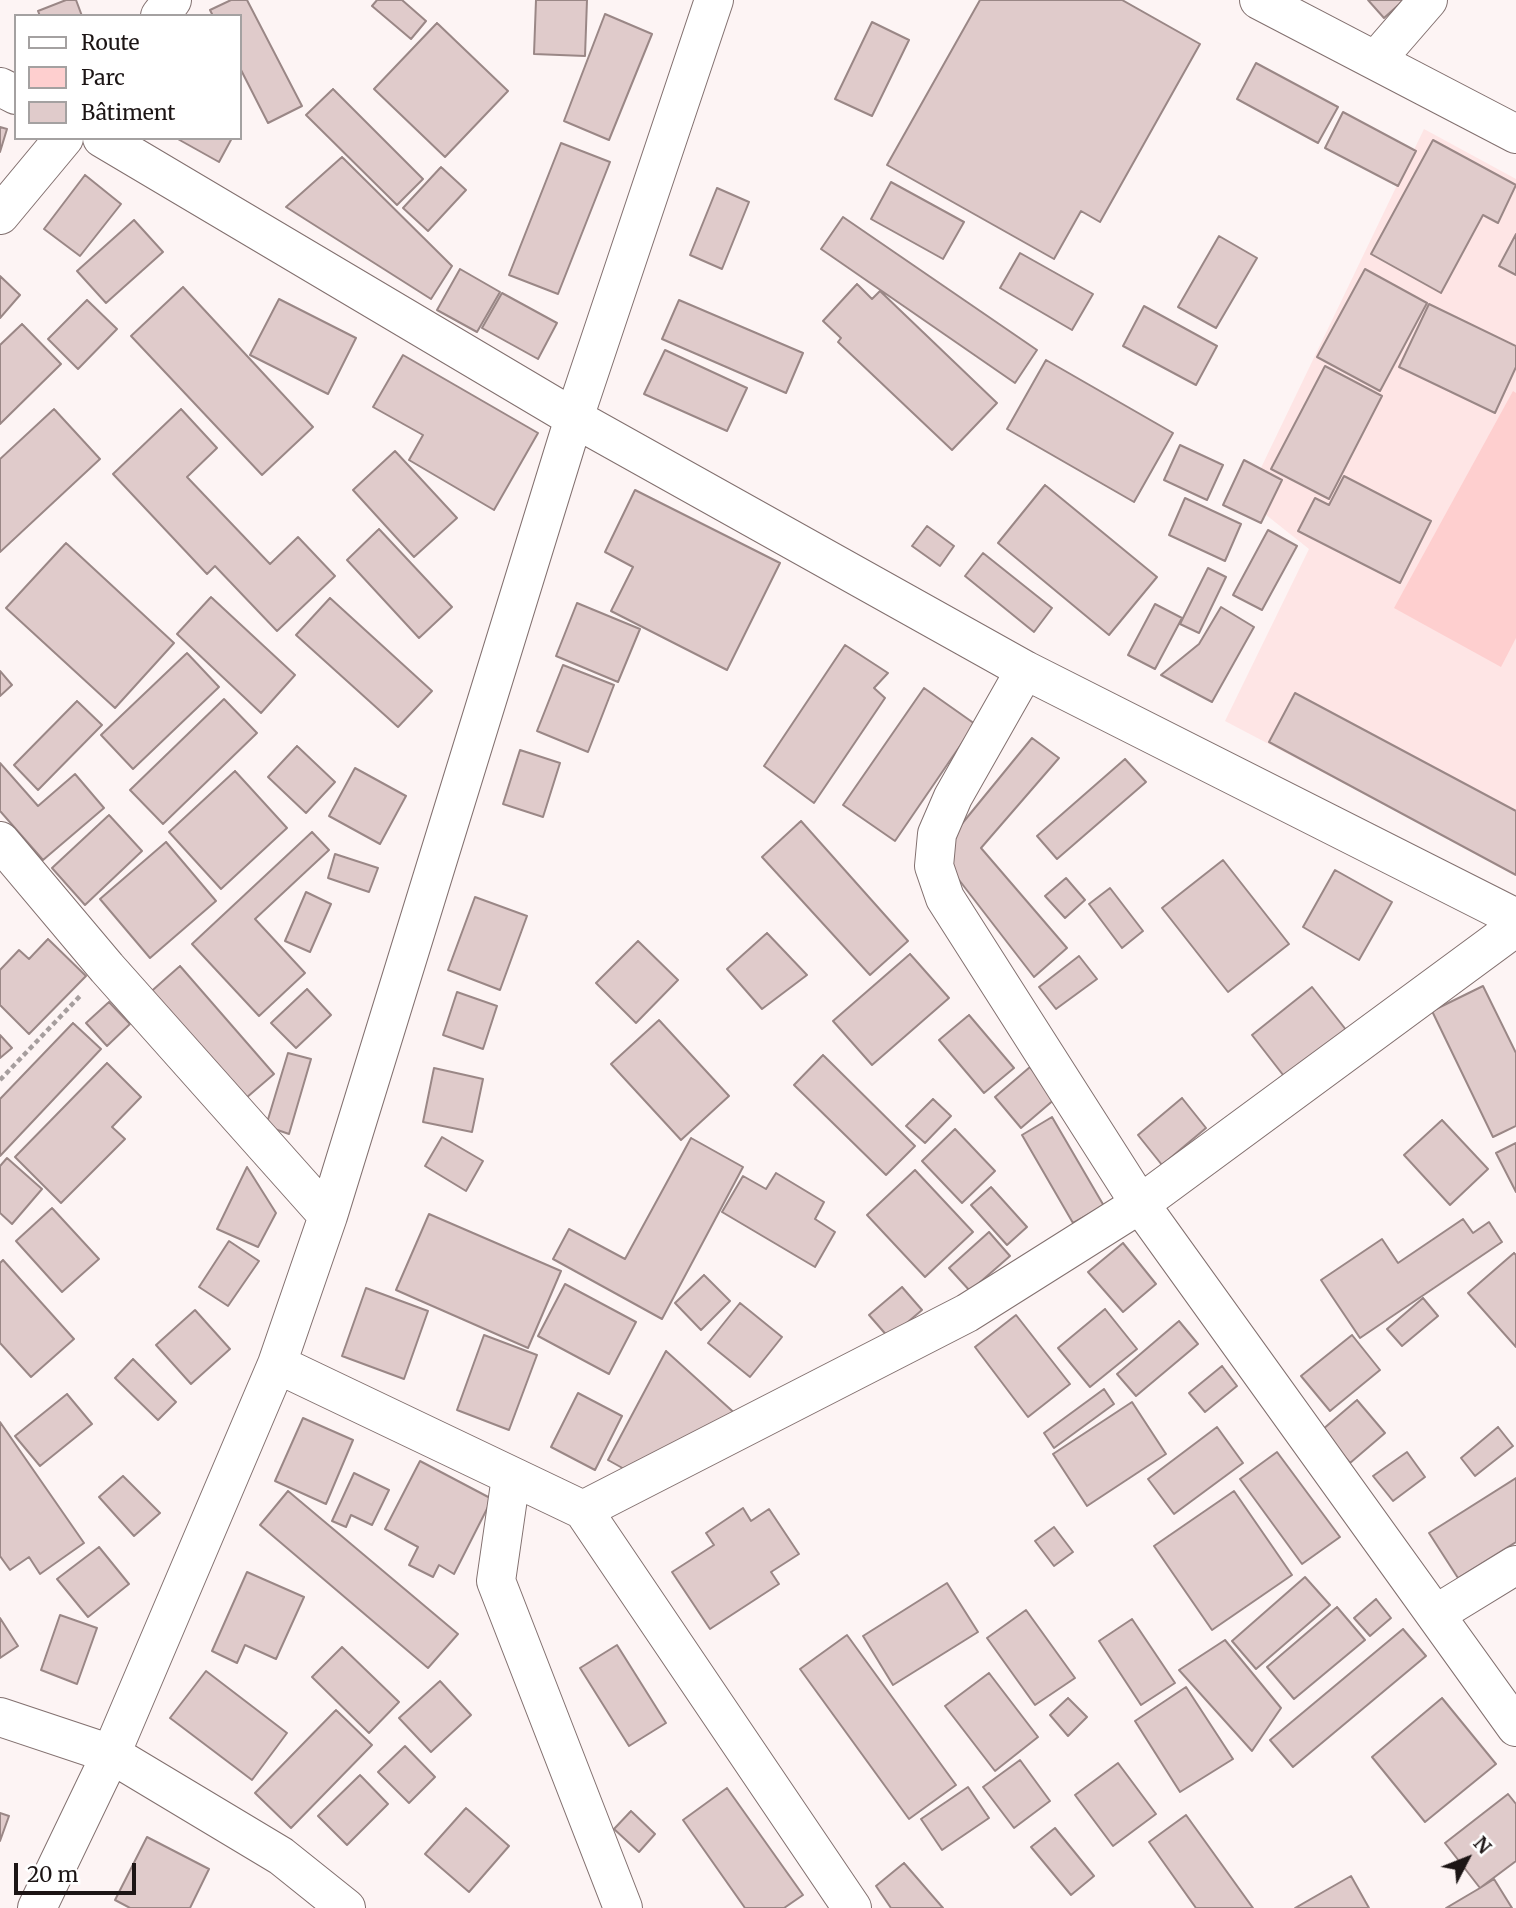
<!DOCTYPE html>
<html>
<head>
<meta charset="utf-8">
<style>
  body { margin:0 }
  #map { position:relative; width:1516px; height:1908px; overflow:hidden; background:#fdf4f4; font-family:Merriweather,serif }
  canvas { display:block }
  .legend { position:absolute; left:14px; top:14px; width:228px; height:126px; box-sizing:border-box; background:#fff; border:2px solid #a4a1a1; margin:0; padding:9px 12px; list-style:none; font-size:21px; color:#1c1515 }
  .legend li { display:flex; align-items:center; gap:14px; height:35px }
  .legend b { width:35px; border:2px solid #a4a1a1 }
  .north { position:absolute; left:1432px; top:1824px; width:70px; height:70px; -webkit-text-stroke:5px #fff; paint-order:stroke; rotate:48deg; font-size:19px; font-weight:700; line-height:28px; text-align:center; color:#1c1515 }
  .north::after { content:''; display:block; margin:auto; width:24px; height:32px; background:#1c1515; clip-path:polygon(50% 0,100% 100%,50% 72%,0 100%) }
  .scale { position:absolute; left:14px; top:1863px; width:122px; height:32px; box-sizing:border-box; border:4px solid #1c1515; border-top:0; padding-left:9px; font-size:21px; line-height:24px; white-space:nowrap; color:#1c1515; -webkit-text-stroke:5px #fff; paint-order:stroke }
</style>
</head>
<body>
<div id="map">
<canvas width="1516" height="1908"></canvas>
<ul class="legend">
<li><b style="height:9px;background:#fff"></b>Route</li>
<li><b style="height:19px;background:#fecfcf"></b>Parc</li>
<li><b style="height:19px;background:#e0cbcb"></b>Bâtiment</li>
</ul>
<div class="north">N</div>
<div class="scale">20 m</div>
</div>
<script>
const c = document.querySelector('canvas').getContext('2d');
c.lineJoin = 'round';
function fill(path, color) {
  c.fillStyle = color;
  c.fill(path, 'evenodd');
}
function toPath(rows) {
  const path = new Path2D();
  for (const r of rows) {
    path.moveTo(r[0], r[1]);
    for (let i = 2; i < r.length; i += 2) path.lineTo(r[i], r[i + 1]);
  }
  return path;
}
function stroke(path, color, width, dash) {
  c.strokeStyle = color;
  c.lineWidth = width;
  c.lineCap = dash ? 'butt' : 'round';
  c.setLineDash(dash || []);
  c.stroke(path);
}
fill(toPath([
  [1424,129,1516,179,1516,874,1225,721,1309,549,1246,499]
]), '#fee5e5');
fill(toPath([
  [1513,391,1516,393,1516,638,1501,667,1394,608]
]), '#fecfcf');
const building = toPath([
  [66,0,76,0,82,16,40,16,38,11,66,0],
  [231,0,247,0,302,106,268,123,240,68,240,16,213,16,210,10,231,0],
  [377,0,402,0,426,21,411,39,372,6,377,0],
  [536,0,587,0,585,56,534,54,536,0],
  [980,0,1122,0,1200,44,1100,222,1081,211,1054,259,887,165,980,0],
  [1368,0,1404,0,1384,18,1368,0],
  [605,14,652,34,609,140,564,121,605,14],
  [872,22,909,40,872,116,835,99,872,22],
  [437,23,508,91,445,157,374,89,437,23],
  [1256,63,1338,107,1318,143,1237,99,1256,63],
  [333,89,423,179,397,205,306,115,333,89],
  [1343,112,1416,151,1398,186,1325,148,1343,112],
  [0,127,7,129,0,152,0,127],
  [176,138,232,138,219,162,176,138],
  [1433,140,1516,185,1498,223,1483,215,1441,293,1371,254,1433,140],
  [561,143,610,162,558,294,509,275,561,143],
  [342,157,452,266,431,299,286,207,342,157],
  [441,167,466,190,428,231,403,208,441,167],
  [85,175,121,204,80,256,44,229,85,175],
  [891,182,964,222,943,259,871,219,891,182],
  [717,188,749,202,722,269,690,255,717,188],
  [843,217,1037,350,1015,383,821,249,843,217],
  [134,220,163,252,106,303,77,271,134,220],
  [1516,234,1516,275,1499,266,1516,234],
  [1219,236,1257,258,1216,328,1178,307,1219,236],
  [1020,253,1093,294,1072,330,1000,288,1020,253],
  [460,269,500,292,477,332,437,310,460,269],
  [1365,269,1427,303,1380,391,1317,357,1365,269],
  [0,276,20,295,0,318,0,276],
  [857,284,872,299,880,291,997,403,952,450,838,342,841,338,823,321,857,284],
  [183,287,313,427,262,475,131,336,183,287],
  [502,293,557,323,538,359,482,328,502,293],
  [279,299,356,338,328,394,250,355,279,299],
  [87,300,117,329,78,369,48,339,87,300],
  [679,300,803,353,786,393,662,339,679,300],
  [1429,304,1516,346,1516,367,1495,413,1399,367,1429,304],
  [1144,306,1217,346,1196,385,1123,346,1144,306],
  [22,324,61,364,0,424,0,345,22,324],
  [665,350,747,388,727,431,644,394,665,350],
  [403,355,538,433,494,510,409,460,423,435,373,407,403,355],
  [1046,360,1173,433,1134,502,1007,429,1046,360],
  [1325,366,1382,396,1329,499,1271,469,1325,366],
  [54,409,100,459,0,552,0,459,54,409],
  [181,409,217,448,187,477,270,564,298,537,335,576,277,631,215,566,207,574,113,474,181,409],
  [1180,445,1223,465,1207,500,1164,480,1180,445],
  [395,451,457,518,414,557,353,490,395,451],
  [1244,460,1282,480,1261,523,1223,505,1244,460],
  [1344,476,1431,521,1400,583,1298,531,1315,498,1329,505,1344,476],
  [1045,485,1157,577,1109,635,998,543,1045,485],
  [635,490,780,563,727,670,611,611,633,567,605,552,635,490],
  [1185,498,1241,524,1225,561,1169,535,1185,498],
  [927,526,954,546,940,566,912,546,927,526],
  [379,529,452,607,419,638,347,560,379,529],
  [1268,530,1297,546,1262,610,1233,595,1268,530],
  [66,543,174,643,115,708,6,608,66,543],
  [983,553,1052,608,1034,632,965,576,983,553],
  [1208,568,1226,577,1199,633,1180,624,1208,568],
  [211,597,295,675,261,713,177,634,211,597],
  [330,598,432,691,398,727,296,635,330,598],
  [577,603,640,629,618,682,556,656,577,603],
  [1155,604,1182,618,1155,669,1128,655,1155,604],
  [1221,607,1254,627,1212,702,1161,675,1199,644,1221,607],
  [845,645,888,673,874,688,885,698,814,803,764,766,845,645],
  [187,653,219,687,133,769,101,735,187,653],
  [563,665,614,685,588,752,537,731,563,665],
  [0,671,12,685,0,696,0,671],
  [924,688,975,724,895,841,843,805,924,688],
  [1295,693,1516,811,1516,875,1269,742,1295,693],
  [224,699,257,733,163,824,130,790,224,699],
  [77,701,102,725,38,790,14,765,77,701],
  [1032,738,1059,758,981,848,1067,948,1034,977,949,867,956,831,1032,738],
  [297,746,335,782,306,813,268,777,297,746],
  [520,750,560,763,543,817,503,804,520,750],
  [1125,759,1146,782,1057,859,1037,836,1125,759],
  [0,763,38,806,75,774,104,808,43,860,0,811,0,763],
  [355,768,406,796,380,844,329,816,355,768],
  [235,771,287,828,221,889,169,832,235,771],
  [109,815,142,851,85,905,52,868,109,815],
  [801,821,908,941,870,975,762,857,801,821],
  [312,832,329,850,255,919,305,973,259,1016,192,944,312,832],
  [166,842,216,901,150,958,100,899,166,842],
  [335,854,378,868,369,892,328,878,335,854],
  [1223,860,1289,944,1228,992,1162,908,1223,860],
  [1335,870,1392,902,1359,960,1303,927,1335,870],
  [1066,878,1085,900,1065,918,1045,896,1066,878],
  [1110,888,1143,931,1122,948,1089,904,1110,888],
  [306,892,331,904,310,952,285,941,306,892],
  [475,897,527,916,500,990,448,970,475,897],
  [767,933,807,975,762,1009,727,969,767,933],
  [48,939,86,976,29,1034,0,1005,0,970,19,950,29,959,48,939],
  [638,941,678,980,636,1023,596,983,638,941],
  [910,954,949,998,872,1065,833,1021,910,954],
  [1079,956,1097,979,1056,1009,1039,987,1079,956],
  [180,966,274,1074,239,1104,146,996,180,966],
  [1483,986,1516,1053,1516,1126,1493,1137,1432,1011,1483,986],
  [1312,987,1347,1031,1287,1080,1252,1035,1312,987],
  [307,989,331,1015,296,1048,271,1023,307,989],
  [457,992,497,1006,483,1049,443,1035,457,992],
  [109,1002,130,1024,107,1046,86,1023,109,1002],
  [969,1015,1014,1068,984,1093,939,1040,969,1015],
  [659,1020,729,1096,681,1140,611,1064,659,1020],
  [73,1023,101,1049,0,1156,0,1099,73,1023],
  [0,1035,12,1048,0,1058,0,1035],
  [288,1053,311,1059,289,1134,266,1126,288,1053],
  [823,1055,915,1146,886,1175,794,1085,823,1055],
  [107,1063,141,1097,112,1127,125,1139,61,1203,15,1157,107,1063],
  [1030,1067,1056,1098,1021,1128,995,1097,1030,1067],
  [434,1068,483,1079,472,1132,423,1122,434,1068],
  [1182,1098,1206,1128,1162,1165,1138,1135,1182,1098],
  [933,1099,951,1116,925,1143,906,1126,933,1099],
  [1052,1117,1104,1206,1073,1223,1022,1135,1052,1117],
  [1442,1120,1488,1169,1450,1205,1404,1155,1442,1120],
  [955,1129,995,1171,962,1203,922,1161,955,1129],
  [442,1137,483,1161,466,1191,425,1166,442,1137],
  [691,1138,743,1167,662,1319,553,1259,569,1229,625,1259,691,1138],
  [1516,1143,1516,1192,1496,1153,1516,1143],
  [7,1158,42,1189,12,1224,0,1213,0,1166,7,1158],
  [247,1167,276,1213,258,1247,217,1229,247,1167],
  [915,1170,973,1232,925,1277,867,1215,915,1170],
  [776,1173,824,1202,815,1219,835,1232,815,1267,722,1212,743,1176,766,1189,776,1173],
  [991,1187,1027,1227,1007,1245,971,1205,991,1187],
  [52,1208,99,1259,62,1292,16,1241,52,1208],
  [429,1214,561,1271,528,1348,396,1290,429,1214],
  [1463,1219,1473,1233,1489,1222,1502,1242,1360,1338,1321,1280,1382,1239,1398,1263,1463,1219],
  [989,1232,1010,1256,970,1291,949,1268,989,1232],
  [229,1241,259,1261,228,1306,199,1287,229,1241],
  [1123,1243,1156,1284,1123,1312,1088,1272,1123,1243],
  [1514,1253,1516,1255,1516,1347,1468,1293,1514,1253],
  [3,1260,74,1339,31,1377,0,1343,0,1263,3,1260],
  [704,1275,730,1301,701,1330,675,1303,704,1275],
  [565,1284,636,1322,609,1374,538,1336,565,1284],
  [902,1287,922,1310,889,1338,869,1315,902,1287],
  [366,1288,428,1311,404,1379,342,1356,366,1288],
  [1423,1298,1438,1316,1402,1346,1387,1329,1423,1298],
  [740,1303,782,1337,750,1377,708,1343,740,1303],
  [1105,1309,1137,1349,1090,1387,1058,1348,1105,1309],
  [195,1310,230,1349,191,1384,156,1345,195,1310],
  [1016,1315,1070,1384,1028,1417,975,1347,1016,1315],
  [1179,1321,1198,1344,1136,1396,1117,1374,1179,1321],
  [484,1335,537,1355,509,1430,457,1410,484,1335],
  [1352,1335,1380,1370,1330,1411,1301,1376,1352,1335],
  [666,1351,740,1418,635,1475,608,1460,666,1351],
  [133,1359,176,1402,158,1420,115,1378,133,1359],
  [1222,1366,1237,1386,1205,1412,1189,1393,1222,1366],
  [1104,1389,1114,1404,1054,1448,1044,1433,1104,1389],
  [578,1393,622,1416,595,1470,551,1447,578,1393],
  [67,1394,92,1424,40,1466,15,1436,67,1394],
  [1357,1400,1385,1433,1350,1463,1322,1430,1357,1400],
  [1132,1402,1166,1454,1087,1506,1053,1454,1132,1402],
  [303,1418,353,1440,326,1504,275,1481,303,1418],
  [0,1422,84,1543,40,1574,29,1557,10,1570,0,1556,0,1422],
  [1217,1427,1243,1463,1174,1514,1148,1479,1217,1427],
  [1498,1427,1513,1446,1475,1476,1461,1458,1498,1427],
  [1277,1452,1340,1537,1302,1564,1240,1479,1277,1452],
  [1407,1452,1425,1477,1393,1501,1373,1476,1407,1452],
  [420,1461,492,1499,454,1574,439,1565,433,1577,409,1565,418,1547,385,1529,420,1461],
  [354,1473,389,1490,372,1525,351,1515,346,1527,332,1521,354,1473],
  [123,1476,160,1513,134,1536,99,1497,123,1476],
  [1516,1478,1516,1542,1458,1578,1429,1533,1516,1478],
  [288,1491,458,1634,428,1668,260,1525,288,1491],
  [1234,1491,1292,1575,1212,1630,1154,1546,1234,1491],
  [743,1508,751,1521,769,1509,799,1554,771,1572,779,1584,710,1629,672,1572,714,1545,706,1533,743,1508],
  [1054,1527,1073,1552,1054,1566,1035,1541,1054,1527],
  [99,1547,129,1584,88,1617,57,1579,99,1547],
  [247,1572,304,1597,276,1659,245,1645,237,1663,212,1651,247,1572],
  [1305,1577,1330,1605,1256,1669,1232,1641,1305,1577],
  [947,1583,978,1632,893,1685,863,1636,947,1583],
  [1376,1599,1391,1618,1370,1636,1354,1618,1376,1599],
  [1337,1607,1365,1640,1294,1699,1267,1667,1337,1607],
  [1026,1610,1075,1678,1035,1705,987,1638,1026,1610],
  [60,1615,97,1628,77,1684,41,1670,60,1615],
  [0,1618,18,1646,0,1658,0,1618],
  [1132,1619,1175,1683,1141,1705,1099,1641,1132,1619],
  [1403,1629,1426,1656,1293,1767,1270,1740,1403,1629],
  [847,1635,956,1785,909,1819,800,1669,847,1635],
  [1225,1640,1281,1708,1252,1751,1179,1670,1225,1640],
  [617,1645,666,1723,629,1746,580,1668,617,1645],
  [342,1647,399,1702,369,1733,312,1677,342,1647],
  [206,1671,287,1733,252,1780,170,1718,206,1671],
  [989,1673,1038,1737,995,1771,945,1706,989,1673],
  [440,1681,471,1715,431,1752,399,1718,440,1681],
  [1186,1687,1233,1759,1180,1792,1135,1721,1186,1687],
  [1068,1698,1087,1717,1068,1736,1050,1715,1068,1698],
  [1442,1698,1496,1764,1425,1822,1372,1757,1442,1698],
  [336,1710,372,1745,291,1828,255,1793,336,1710],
  [405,1746,435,1777,409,1803,378,1772,405,1746],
  [1020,1760,1050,1801,1014,1828,983,1787,1020,1760],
  [1118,1763,1156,1814,1113,1846,1075,1795,1118,1763],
  [360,1775,388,1804,347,1845,318,1816,360,1775],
  [968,1787,989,1818,942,1850,921,1819,968,1787],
  [727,1788,803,1895,784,1908,745,1908,683,1820,727,1788],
  [1508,1794,1516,1804,1516,1861,1480,1888,1445,1843,1508,1794],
  [466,1808,509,1846,469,1892,425,1854,466,1808],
  [631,1811,655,1834,639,1852,614,1829,631,1811],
  [0,1813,9,1816,0,1841,0,1813],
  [1186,1815,1253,1908,1196,1908,1149,1842,1186,1815],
  [1055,1828,1094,1876,1071,1895,1031,1847,1055,1828],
  [147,1837,209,1869,190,1908,130,1908,115,1900,147,1837],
  [904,1863,943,1908,891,1908,876,1886,904,1863],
  [1351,1876,1369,1908,1295,1908,1351,1876],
  [1494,1879,1512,1908,1446,1908,1480,1888,1494,1879]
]);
fill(building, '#e0cbcb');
stroke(building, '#9a8786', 2);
const minor = toPath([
  [1259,0,1516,134],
  [160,16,172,0],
  [1376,60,1428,0],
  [0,87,16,95],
  [102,138,574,418,1025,670,1516,918],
  [0,215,64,138],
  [1025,670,953,797,937,834,934,866,945,898,1140,1204,1516,1727],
  [0,841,107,968,328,1216],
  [277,1364,583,1510,852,1908],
  [511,1477,496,1581,623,1908],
  [583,1510,967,1313,1140,1204,1516,927],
  [1436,1614,1516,1565],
  [0,1717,111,1754,281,1856,346,1908],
  [37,1908,111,1754,277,1364,328,1216,574,418,714,0]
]);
stroke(minor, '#82706f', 40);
stroke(toPath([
  [0,1080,80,996]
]), '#a69e9e', 4.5, [5, 3.5]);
stroke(minor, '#fff', 38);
</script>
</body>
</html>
